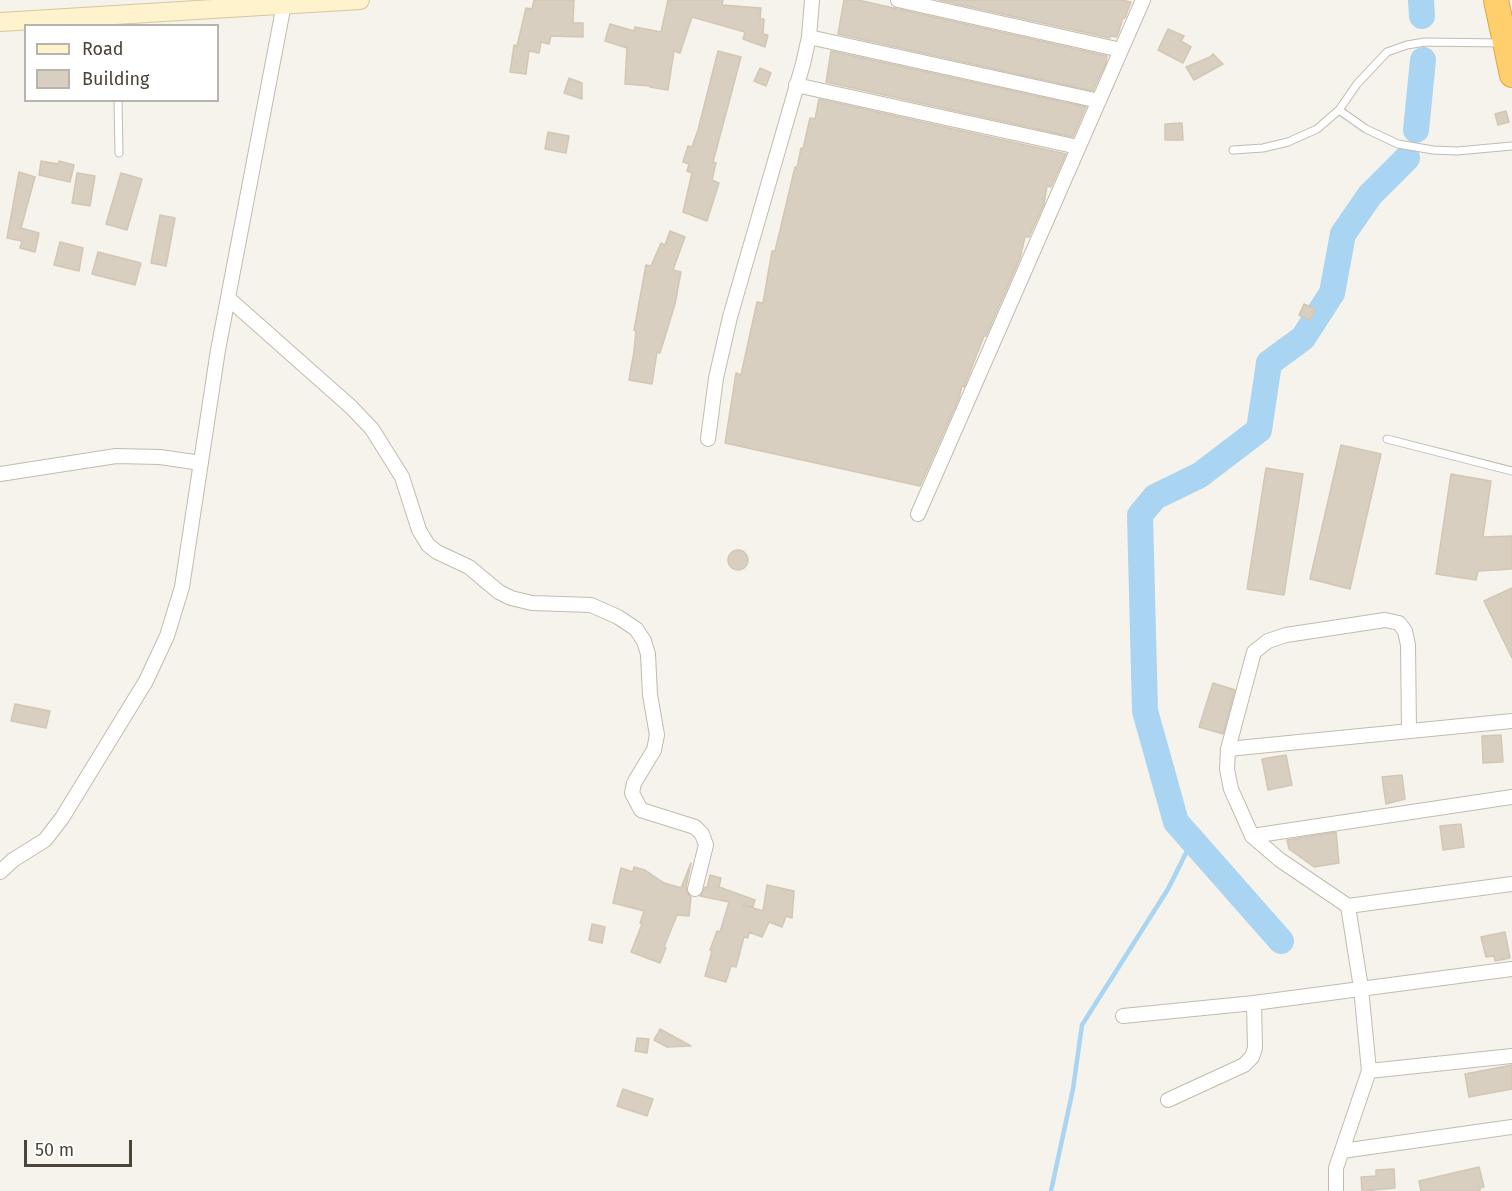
<!DOCTYPE html>
<html>
<head>
<meta charset="utf-8">
<style>
  body { margin:0 }
  #map { position:relative; width:1512px; height:1191px; overflow:hidden; background:#f6f3ec; font-family:"Fira Sans",sans-serif }
  canvas { display:block }
  .legend { position:absolute; left:24px; top:24px; width:195px; height:78px; box-sizing:border-box; background:#fff; border:2px solid #b7b4b0; margin:0; padding:8px 10px; list-style:none; font-size:18px; color:#4b4439 }
  .legend li { display:flex; align-items:center; gap:12px; height:30px }
  .legend b { width:30px; border:2px solid #b7b4b0 }
  .scale { position:absolute; left:24px; top:1140px; width:108px; height:27px; box-sizing:border-box; border:3px solid #4b4439; border-top:0; padding-left:8px; font-size:18px; line-height:21px; white-space:nowrap; color:#4b4439; -webkit-text-stroke:4px #fff; paint-order:stroke }
</style>
</head>
<body>
<div id="map">
<canvas width="1512" height="1191"></canvas>
<ul class="legend">
<li><b style="height:8px;background:#fff3cd"></b>Road</li>
<li><b style="height:16px;background:#d8cfc1"></b>Building</li>
</ul>
<div class="scale">50 m</div>
</div>
<script>
const c = document.querySelector('canvas').getContext('2d');
c.lineJoin = 'round';
function toPath(rows) {
  const path = new Path2D();
  for (const r of rows) {
    if (r.length === 3) {
      path.moveTo(r[0] + r[2], r[1]);
      path.arc(r[0], r[1], r[2], 0, 2 * Math.PI);
      continue;
    }
    path.moveTo(r[0], r[1]);
    for (let i = 2; i < r.length; i += 2) path.lineTo(r[i], r[i + 1]);
  }
  return path;
}
function stroke(path, color, width, dash) {
  c.strokeStyle = color;
  c.lineWidth = width;
  c.lineCap = dash ? 'butt' : 'round';
  c.setLineDash(dash || []);
  c.stroke(path);
}
function fill(path, color) {
  c.fillStyle = color;
  c.fill(path, 'evenodd');
}
stroke(toPath([
  [1051,1191,1073,1089,1082,1025,1168,889,1192,841]
]), '#a9d4f2', 4.5);
stroke(toPath([
  [1421,0,1422,16],
  [1416,130,1423,60],
  [1281,941,1176,822,1145,711,1140,515,1155,497,1200,475,1259,430,1269,363,1303,338,1332,293,1343,234,1370,195,1407,158]
]), '#a9d4f2', 26);
const building = toPath([
  [534,0,574,0,573,23,583,23,583,37,551,36,549,44,541,42,539,53,529,51,526,74,510,72,514,45,517,46,526,8,532,9,534,0],
  [668,0,723,0,722,5,761,8,760,19,764,19,763,34,768,35,765,47,743,39,745,32,692,17,680,53,674,51,668,90,650,87,650,86,625,84,627,48,605,41,610,24,634,31,635,27,661,32,668,0],
  [844,0,858,0,1107,56,1106,63,1093,91,838,34,844,0],
  [939,0,1121,0,1131,2,1125,18,1123,18,1117,37,1111,36,1110,38,939,0],
  [1168,29,1184,36,1181,41,1191,47,1183,63,1158,50,1168,29],
  [718,51,741,57,713,162,716,163,712,180,719,183,707,221,683,212,692,173,687,171,689,164,683,162,688,146,692,147,698,130,718,51],
  [831,51,1086,107,1073,137,826,82,831,51],
  [1213,54,1223,64,1194,80,1186,67,1210,57,1213,54],
  [760,68,771,73,766,86,754,81,760,68],
  [569,78,582,83,582,99,564,93,569,78],
  [819,99,1066,154,1051,187,1047,186,1044,204,1029,237,1025,237,1020,258,986,336,984,336,964,387,962,386,959,398,920,486,725,443,736,373,741,375,757,302,763,303,772,251,775,251,795,167,797,168,801,148,803,149,810,118,815,119,819,99],
  [1506,111,1509,122,1498,125,1495,114,1506,111],
  [1182,123,1183,140,1165,140,1165,124,1182,123],
  [548,132,569,136,566,153,545,149,548,132],
  [41,161,58,164,59,161,74,165,70,182,39,175,41,161],
  [19,172,35,177,21,228,39,233,35,252,20,248,22,241,7,238,19,172],
  [77,173,95,176,90,206,72,203,77,173],
  [121,173,142,179,127,230,106,224,121,173],
  [160,215,175,218,166,266,151,263,160,215],
  [670,231,685,237,673,270,681,272,675,304,660,353,657,352,652,384,629,380,634,351,636,331,634,330,646,265,651,266,661,243,665,245,670,231],
  [60,242,83,248,79,271,54,265,60,242],
  [98,252,141,263,135,285,92,274,98,252],
  [1304,304,1315,309,1310,320,1299,315,1304,304],
  [1341,445,1381,454,1350,589,1310,579,1341,445],
  [1266,468,1303,474,1284,595,1247,589,1266,468],
  [1451,474,1491,481,1483,537,1512,536,1512,569,1478,571,1476,580,1436,574,1451,474],
  [738,560,10],
  [1512,588,1512,658,1484,601,1512,588],
  [1213,683,1235,690,1223,734,1199,727,1213,683],
  [15,704,50,711,46,728,11,721,15,704],
  [1501,735,1503,762,1483,763,1482,736,1501,735],
  [1286,755,1292,785,1268,790,1262,759,1286,755],
  [1402,775,1405,799,1386,804,1382,777,1402,775],
  [1461,824,1464,847,1443,850,1440,826,1461,824],
  [1336,832,1339,863,1314,867,1289,849,1287,840,1336,832],
  [691,863,686,887,687,892,691,897,689,916,677,915,664,947,666,948,660,963,631,952,642,924,640,923,644,911,613,903,621,868,633,872,634,867,645,870,664,883,681,888,691,863],
  [710,875,721,878,719,887,755,900,753,907,743,905,763,911,767,885,794,891,792,918,786,916,782,927,769,922,762,937,749,932,748,938,744,937,736,967,731,966,726,982,705,976,712,951,710,950,717,931,720,932,729,902,700,896,705,887,707,888,710,875],
  [592,924,605,927,602,943,589,940,592,924],
  [1505,932,1510,958,1495,961,1494,956,1486,957,1481,937,1505,932],
  [660,1029,691,1046,667,1047,654,1040,660,1029],
  [637,1038,649,1039,647,1053,635,1051,637,1038],
  [1512,1065,1512,1089,1469,1097,1465,1074,1512,1065],
  [623,1089,653,1099,647,1116,617,1106,623,1089],
  [1479,1167,1484,1187,1480,1188,1480,1191,1421,1191,1419,1181,1479,1167],
  [1394,1169,1395,1188,1362,1191,1361,1177,1376,1176,1376,1170,1394,1169]
]);
fill(building, '#d8cfc1');
stroke(building, '#d3c7b4', 1.5);
const lane = toPath([
  [118,100,119,153],
  [1339,110,1366,129,1398,144,1433,150,1457,151,1512,146],
  [1233,150,1263,148,1288,142,1317,129,1339,110,1357,84,1387,52,1407,45,1425,42,1502,43],
  [1387,439,1512,471]
]);
const street = toPath([
  [898,0,1121,50],
  [809,37,1099,101],
  [796,85,1078,147],
  [228,298,351,407,372,429,402,477,419,530,428,545,437,552,469,567,499,592,511,598,532,603,591,605,618,617,636,629,644,641,648,654,650,695,657,735,654,750,634,783,632,793,641,810,695,827,702,834,706,845,695,889],
  [708,439,716,378,730,317,803,64,809,37,812,0],
  [0,474,116,456,160,457,201,463],
  [918,514,1143,0],
  [1228,749,1512,721],
  [1252,836,1512,797],
  [0,872,13,860,45,840,62,818,146,681,167,636,182,587,218,350,284,4],
  [1348,906,1512,884],
  [1123,1016,1254,1003,1512,969],
  [1369,1071,1512,1056],
  [1168,1100,1244,1065,1252,1057,1255,1048,1254,1003],
  [1342,1151,1512,1127],
  [1336,1191,1336,1168,1369,1071,1361,988,1348,906,1280,860,1252,836,1231,789,1227,769,1228,749,1254,652,1268,641,1286,635,1385,620,1399,623,1405,631,1408,645,1409,731]
]);
const secondary = toPath([
  [0,22,360,0]
]);
const highway = toPath([
  [1496,0,1512,75]
]);
stroke(lane, '#c2bbae', 9);
stroke(street, '#c2bbae', 16);
stroke(secondary, '#d6c79b', 20);
stroke(highway, '#e0a43c', 26);
stroke(lane, '#fff', 7);
stroke(street, '#fff', 14);
stroke(secondary, '#fff3cd', 18);
stroke(highway, '#ffcf6e', 24);
</script>
</body>
</html>
